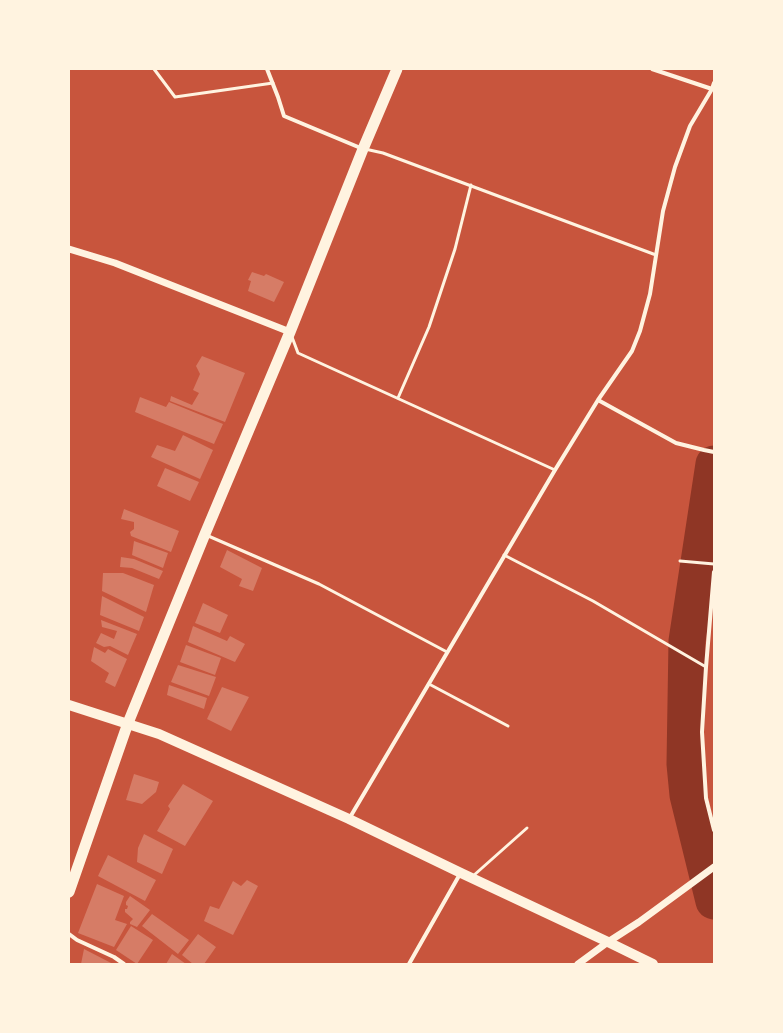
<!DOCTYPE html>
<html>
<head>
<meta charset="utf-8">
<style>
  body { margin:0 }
  #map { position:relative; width:783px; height:1033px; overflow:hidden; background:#c8553d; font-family:"Alegreya Sans",sans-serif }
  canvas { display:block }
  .frame { position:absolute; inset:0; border:70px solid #fff3e0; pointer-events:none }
</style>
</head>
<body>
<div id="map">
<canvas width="783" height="1033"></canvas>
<div class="frame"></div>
</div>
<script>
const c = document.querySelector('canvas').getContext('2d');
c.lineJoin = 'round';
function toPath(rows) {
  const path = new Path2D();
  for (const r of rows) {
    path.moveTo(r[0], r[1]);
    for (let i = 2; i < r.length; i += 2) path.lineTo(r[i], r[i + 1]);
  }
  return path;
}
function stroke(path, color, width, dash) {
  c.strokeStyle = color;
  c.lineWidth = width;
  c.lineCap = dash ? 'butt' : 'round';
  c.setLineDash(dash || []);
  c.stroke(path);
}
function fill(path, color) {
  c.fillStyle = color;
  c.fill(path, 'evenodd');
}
stroke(toPath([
  [714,464,687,641,685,764,688,795,714,901]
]), '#8f3625', 37);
fill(toPath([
  [252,272,264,276,266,274,284,282,274,302,248,291,251,281,248,280],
  [202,356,245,373,225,422,170,401,171,396,192,405,199,393,193,390,200,374,196,366],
  [140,397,166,407,169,402,223,424,214,444,135,412],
  [183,435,213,450,200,479,151,457,157,445,175,451],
  [165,468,199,482,190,501,157,486],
  [124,509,179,531,171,552,131,536,130,532,134,529,134,522,121,519],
  [134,541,168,553,163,568,132,555],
  [227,550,262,568,253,591,239,586,242,579,220,567],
  [121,557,134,559,163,571,159,579,132,568,120,567],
  [103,573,123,573,154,585,146,612,102,591],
  [102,596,144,617,139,631,100,615],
  [203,603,228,615,220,633,195,623],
  [101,620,137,634,128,655,110,646,104,647,96,643,101,633,114,639,117,631,102,627],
  [193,626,227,641,230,636,245,644,235,662,188,642],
  [186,645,221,658,215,675,180,662],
  [94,647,105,653,108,649,127,659,115,687,105,682,109,673,91,661],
  [178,665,216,677,209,696,171,682],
  [169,685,207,698,204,709,167,695],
  [222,687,249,697,231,731,207,719],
  [134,774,159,782,156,792,142,804,126,800],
  [183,784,213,801,185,846,157,831,170,809,168,806],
  [144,834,173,849,162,874,137,862,138,848],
  [108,855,156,880,145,901,98,876],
  [247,880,258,886,233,935,204,921,210,906,219,909,233,881,241,886],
  [97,884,124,896,115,920,127,924,114,947,78,933],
  [130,896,150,910,137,927,130,924,130,922,133,919,125,912,125,909,127,909,128,906,126,905,126,902],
  [152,914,189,940,178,954,142,926],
  [131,926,153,940,137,964,116,950],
  [198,934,216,947,204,964,193,964,182,955],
  [84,949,113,964,81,964],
  [172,954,186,964,166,964]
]), '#d67c66');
stroke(toPath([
  [154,69,175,97,273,83],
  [365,149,383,153,656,255],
  [292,337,298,353,555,470],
  [398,398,429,327,455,249,471,185],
  [206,535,319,584,447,652],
  [504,555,593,601,706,667],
  [680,561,714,564],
  [429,684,508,726],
  [473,876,527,828]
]), '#fff3e0', 3);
stroke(toPath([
  [267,69,278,97,284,116,363,149],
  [652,69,712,89],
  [598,400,676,443,704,450,714,452],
  [714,572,706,667,702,732,706,798,714,830],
  [349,819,555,470,598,400,632,351,640,331,650,294,663,211,675,167,690,126,712,89,714,83],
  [69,934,77,940,114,957,124,964],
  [409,964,460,874]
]), '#fff3e0', 4);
stroke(toPath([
  [69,249,115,263,290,332],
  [578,964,608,942,639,922,714,867]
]), '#fff3e0', 7);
stroke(toPath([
  [69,705,159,734,349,819,461,873,608,942,653,964]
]), '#fff3e0', 10);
stroke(toPath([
  [69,892,128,723,205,534,290,332,363,149,397,69]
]), '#fff3e0', 11);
</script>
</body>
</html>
